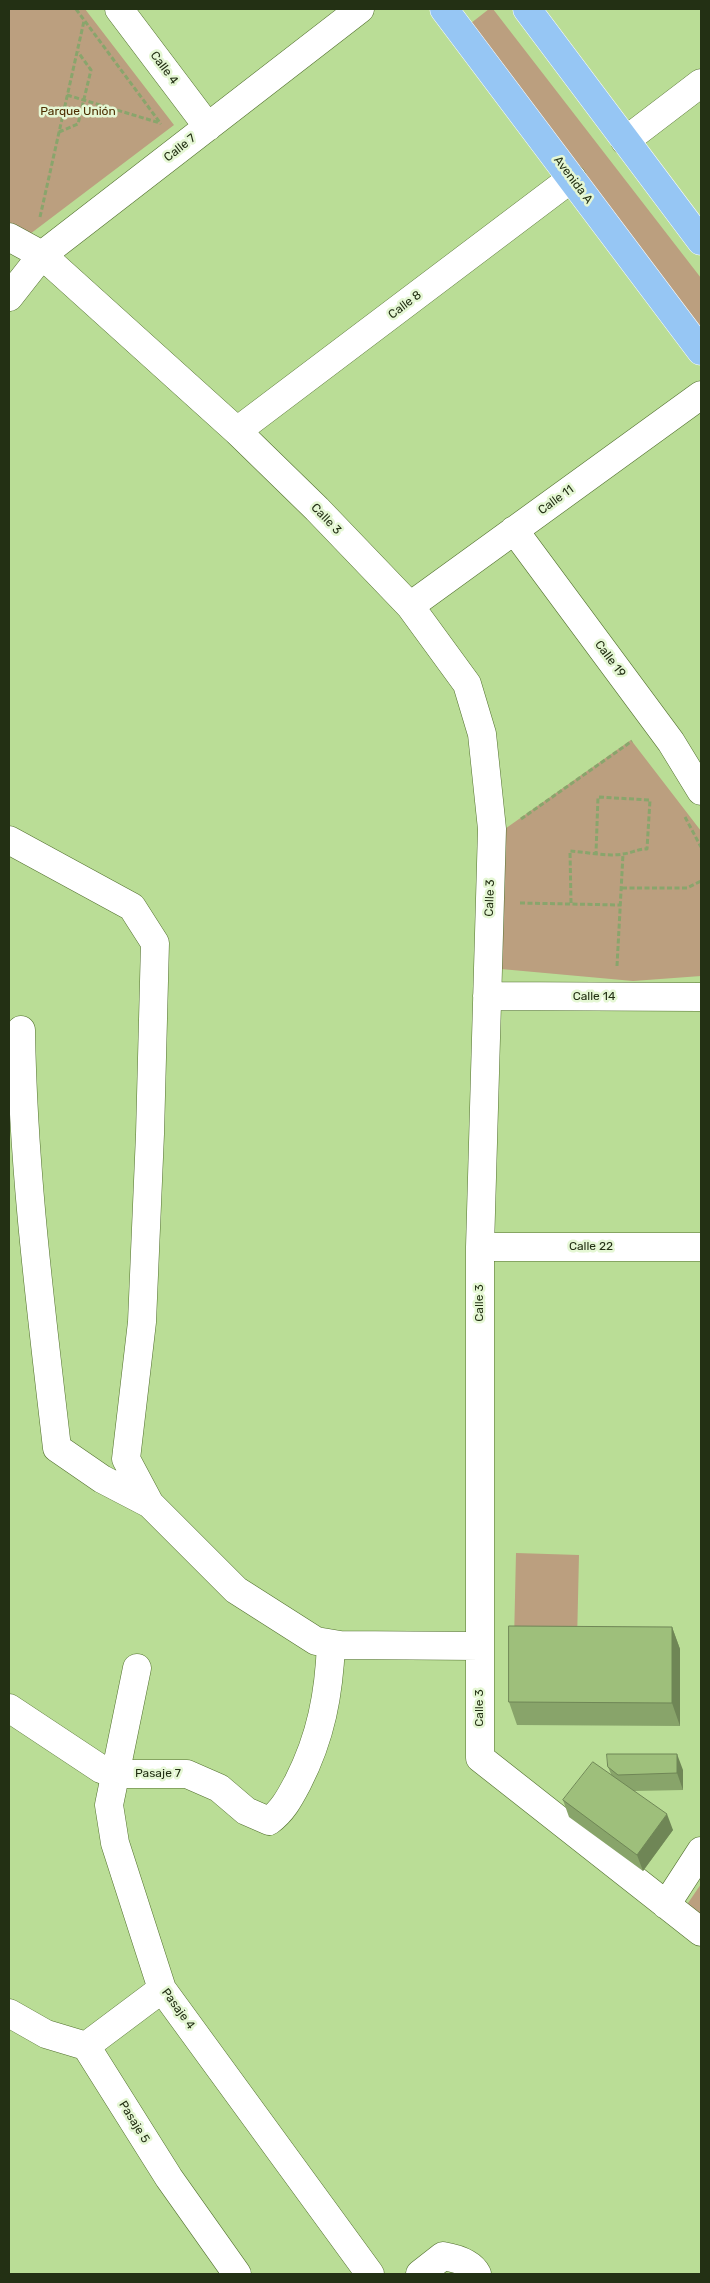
<!DOCTYPE html>
<meta charset="utf-8">
<style>
body{margin:0}
#map{position:relative;width:710px;height:2283px;overflow:hidden;background:#badd96;font-family:Rubik,sans-serif}
canvas{display:block}
.frame{position:absolute;inset:0;border:10px solid #233014;pointer-events:none}
</style>
<div id="map">
<canvas width="710" height="2283"></canvas>
<div class="frame"></div>
</div>
<script>
const g = document.querySelector('canvas').getContext('2d');
g.lineJoin = 'round';
function fill(path, color) { g.fillStyle = color; g.fill(path, 'evenodd'); }
function trace(path, color, width, dash) { g.strokeStyle = color; g.lineWidth = width; g.lineCap = dash ? 'butt' : 'round'; g.setLineDash(dash || []); g.stroke(path); }
function write(font, color, halo, rows, align = 'center') {
  g.font = font + ' Rubik,sans-serif'; g.lineWidth = 5; g.setLineDash([]); g.textBaseline = 'middle'; g.strokeStyle = halo; g.fillStyle = color; for (const [text, x, y, turn = 0] of rows) {
    g.save(); g.translate(x, y); g.rotate((+turn || 0) * Math.PI / 180); g.textAlign = isNaN(turn) ? turn : align; if (halo) g.strokeText(text, 0, 0); g.fillText(text, 0, 0); g.restore();
  }
}
fill(new Path2D(`
 M9 9H85L174 125 30 234 9 222Z
 M489 9H493L701 278V331L466 27Z
 M631 740 701 831V976L633 981 501 969 502 831Z
 M516 1553 579 1555 577 1642 514 1641Z
 M701 1884V1918L686 1906Z`), '#bb9f7f');
const minor = new Path2D(`
 M119 9 208 127
 M625 141 701 83
 M9 237 42 255 237 431 317 509 410 606 467 684 482 734 492 829 480 1247V1758L701 1932
 M9 297 42 255 360 9
 M237 431 572 178
 M514 530 671 742 701 791
 M410 606 701 395
 M9 840 132 907 155 943 150 1134 142 1322 126 1459 150 1504 236 1590 316 1641 340 1645 480 1646
 M487 996 701 997
 M21 1030C23 1170 41 1309 57 1448L102 1479 150 1504
 M480 1247H701
 M137 1668 109 1805 115 1843 162 1989 370 2274
 M9 1708 101 1769 114 1774H187L219 1788 246 1811 269 1821C283 1811 290 1797 298 1782 321 1737 329 1694 331 1644
 M666 1905 701 1851
 M162 1989 86 2046 169 2178 237 2274
 M9 2013 46 2034 86 2046
 M420 2274 443 2256C455 2258 471 2262 477 2274`);
const major = new Path2D(`
 M444 9 701 351
 M527 9 701 241`);
trace(minor, '#52702e', 29);
trace(major, '#fff', 29);
trace(new Path2D(`
 M76 9 161 124
 M67 95 160 123
 M59 132 78 124 91 70 78 52
 M40 217 84 21
 M685 817 701 847
 M521 819 632 741
 M622 888H687L701 881
 M520 903 621 905
 M571 903 570 851C587 852 607 857 623 854 632 853 637 849 647 849L650 800 598 797 596 853
 M617 966 623 854`), '#89a56c', 3, [5, 2.5]);
trace(minor, '#fff', 28);
trace(major, '#96c6f4', 28);
fill(new Path2D(`
 M672 1627 680 1649V1726L517 1725 509 1702Z
 M608 1767 683 1770V1790L634 1791 673 1830 643 1871 569 1817 563 1800 611 1774Z`), '#88a46a');
fill(new Path2D(`
 M672 1627 680 1649V1726L672 1703Z
 M677 1754 683 1770V1790L677 1773Z
 M667 1814 673 1830 643 1871 637 1855Z`), '#6f8656');
const building = new Path2D(`
 M509 1626 672 1627V1703L509 1702Z
 M607 1754H677V1773L618 1775 608 1767Z
 M593 1762 667 1814 637 1855 563 1800Z`);
fill(building, '#9ebf7b');
trace(building, '#6f8656', 1);
write('12px', '#233014', '#e5f7d4', [
 ["Calle 4",164,68,53],
 ["Calle 7",180,148,-38],
 ["Avenida A",573,180,53],
 ["Calle 8",405,305,-37],
 ["Calle 11",556,500,-36],
 ["Calle 3",326,519,46],
 ["Calle 19",610,659,53],
 ["Calle 3",490,898,-88],
 ["Calle 14",594,997],
 ["Calle 22",591,1247],
 ["Calle 3",480,1303,-90],
 ["Calle 3",480,1708,-90],
 ["Pasaje 7",158,1774],
 ["Pasaje 4",178,2009,54],
 ["Pasaje 5",134,2122,58]
]);
write('12px', '#4c2d00', '#e5f7d4', [
 ["Parque Unión",78,112]
]);
</script>
